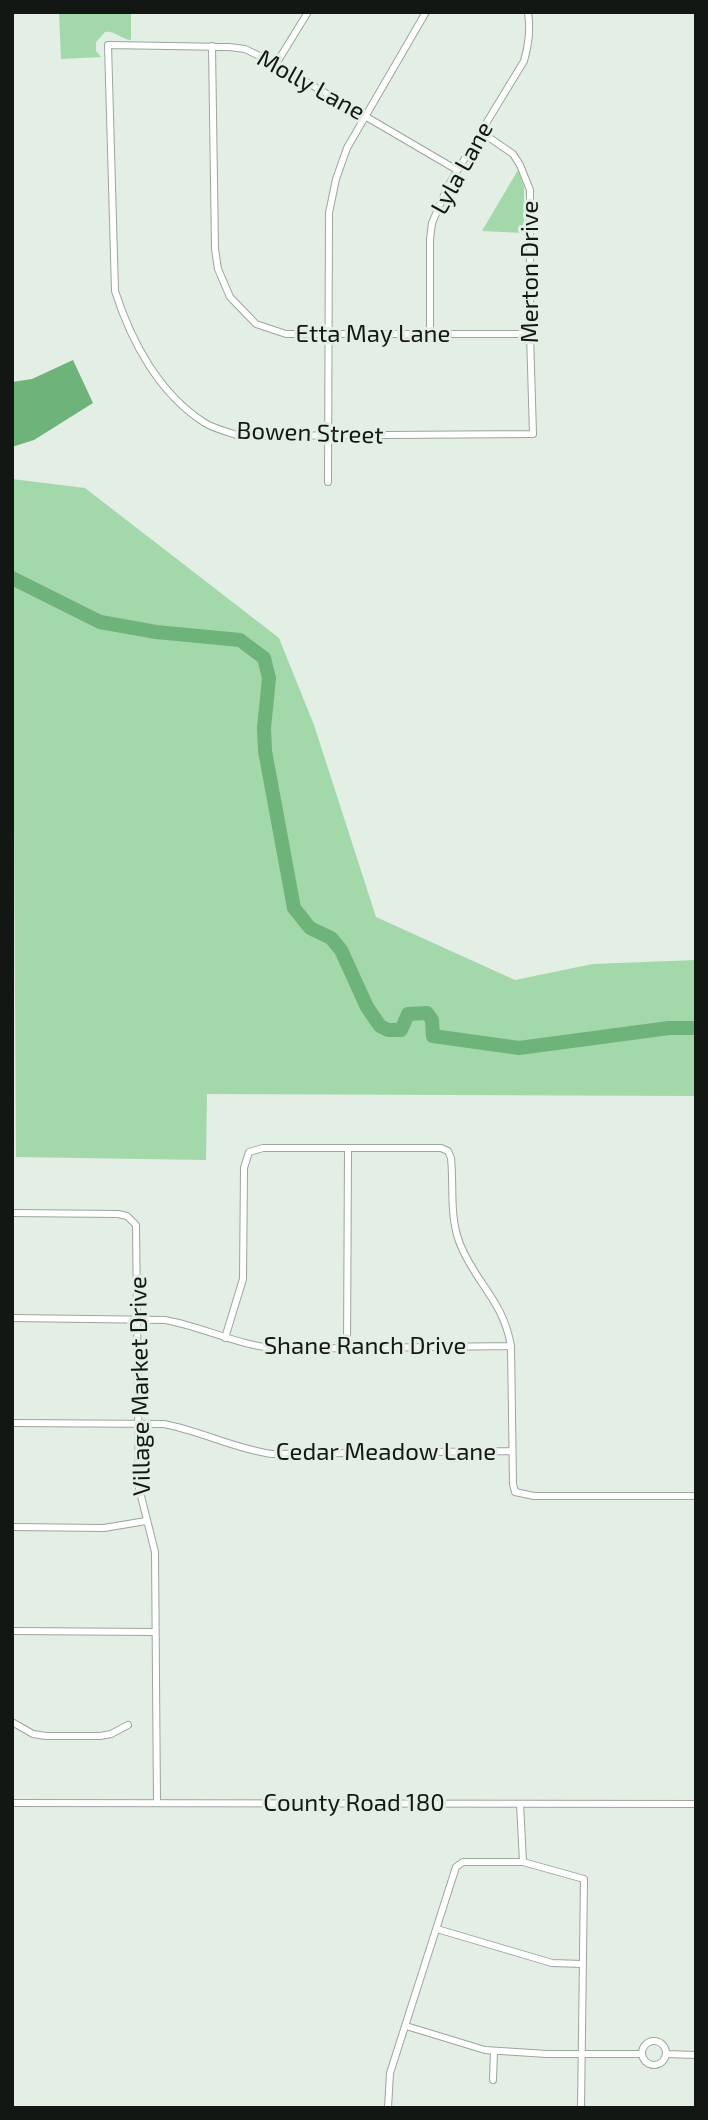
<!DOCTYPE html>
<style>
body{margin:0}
#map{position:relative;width:708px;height:2120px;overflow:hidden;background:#e3eee4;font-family:"Exo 2",sans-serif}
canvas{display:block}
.frame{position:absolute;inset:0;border:14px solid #131714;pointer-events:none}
</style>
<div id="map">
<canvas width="708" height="2120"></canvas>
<div class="frame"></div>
</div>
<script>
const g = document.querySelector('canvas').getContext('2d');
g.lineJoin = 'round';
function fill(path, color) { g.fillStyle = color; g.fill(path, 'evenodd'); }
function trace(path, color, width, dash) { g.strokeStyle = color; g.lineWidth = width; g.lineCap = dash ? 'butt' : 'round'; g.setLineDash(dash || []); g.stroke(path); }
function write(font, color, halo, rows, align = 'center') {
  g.font = font + ' "Exo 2",sans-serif'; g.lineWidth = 6; g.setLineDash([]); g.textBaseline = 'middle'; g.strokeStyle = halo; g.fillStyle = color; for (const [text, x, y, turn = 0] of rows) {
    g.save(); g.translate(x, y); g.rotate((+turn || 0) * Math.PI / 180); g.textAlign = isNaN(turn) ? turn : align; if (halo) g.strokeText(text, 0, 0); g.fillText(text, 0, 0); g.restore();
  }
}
fill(new Path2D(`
 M59 12H131V40C120 39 115 30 105 32L96 42V51L101 57 61 59Z
 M518 170 524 187V233L482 231Z
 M12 479 85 488 279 638 314 725 376 917 515 980 593 964 696 960V1096L207 1094 206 1160 16 1157Z`), '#a2d8aa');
fill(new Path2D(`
 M73 360 93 403 34 440 12 447V382L32 379Z`), '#6eb47a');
trace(new Path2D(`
 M12 578 100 622 156 632 240 640 264 658 269 678 264 728 265 751 294 908 310 928 331 938 341 950 367 1007 380 1026 388 1030H401L408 1014 427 1013 432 1020 433 1036 519 1048 669 1028H696`), '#6eb47a', 14);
const street = new Path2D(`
 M212 46 215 249 218 269 230 297 256 324 286 334H530
 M276 64 308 12
 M457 170 276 64 245 49 229 47 108 45 115 291C131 341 159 394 205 423 215 429 228 432 240 436L533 434 530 334V190L520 165 513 154 481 132
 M430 334V239L432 223 448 186 524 61C529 44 531 30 528 12
 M328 482 329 213 336 179 347 148 426 12
 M12 1213 118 1214 127 1216 136 1225 139 1488 155 1552 157 1803
 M12 1318 165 1320C204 1327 239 1346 279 1349L511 1346
 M225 1338 243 1279 244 1168 249 1152 263 1148H441L448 1151 451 1158C454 1187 449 1216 460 1244 476 1284 503 1300 511 1346L513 1484 515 1492 534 1496H696
 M347 1349 348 1149
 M12 1423 164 1424C201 1431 235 1449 272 1454L512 1451
 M12 1527 104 1528 146 1521
 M12 1631 155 1632
 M12 1722 33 1734 46 1736H100L111 1734 128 1725
 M12 1803 696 1804
 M520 1804 523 1862
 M437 1929 552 1963 582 1964
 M406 2026 485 2050 547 2054H642
 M642 2053a12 12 0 1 1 24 0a12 12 0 1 1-24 0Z
 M666 2054 696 2055
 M493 2080 494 2051
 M388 2108 390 2073 456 1867 463 1862H523L584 1879 581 2108`);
trace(street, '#9ba69c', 8);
trace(street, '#fff', 6);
write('24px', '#131714', '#e3eee4', [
 ["Molly Lane",311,85,29],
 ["Lyla Lane",462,168,-61],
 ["Merton Drive",530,272,-90],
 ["Etta May Lane",373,334],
 ["Bowen Street",310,433,2],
 ["Shane Ranch Drive",365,1346],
 ["Village Market Drive",140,1386,-91],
 ["Cedar Meadow Lane",386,1452],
 ["County Road 180",354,1803]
]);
</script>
